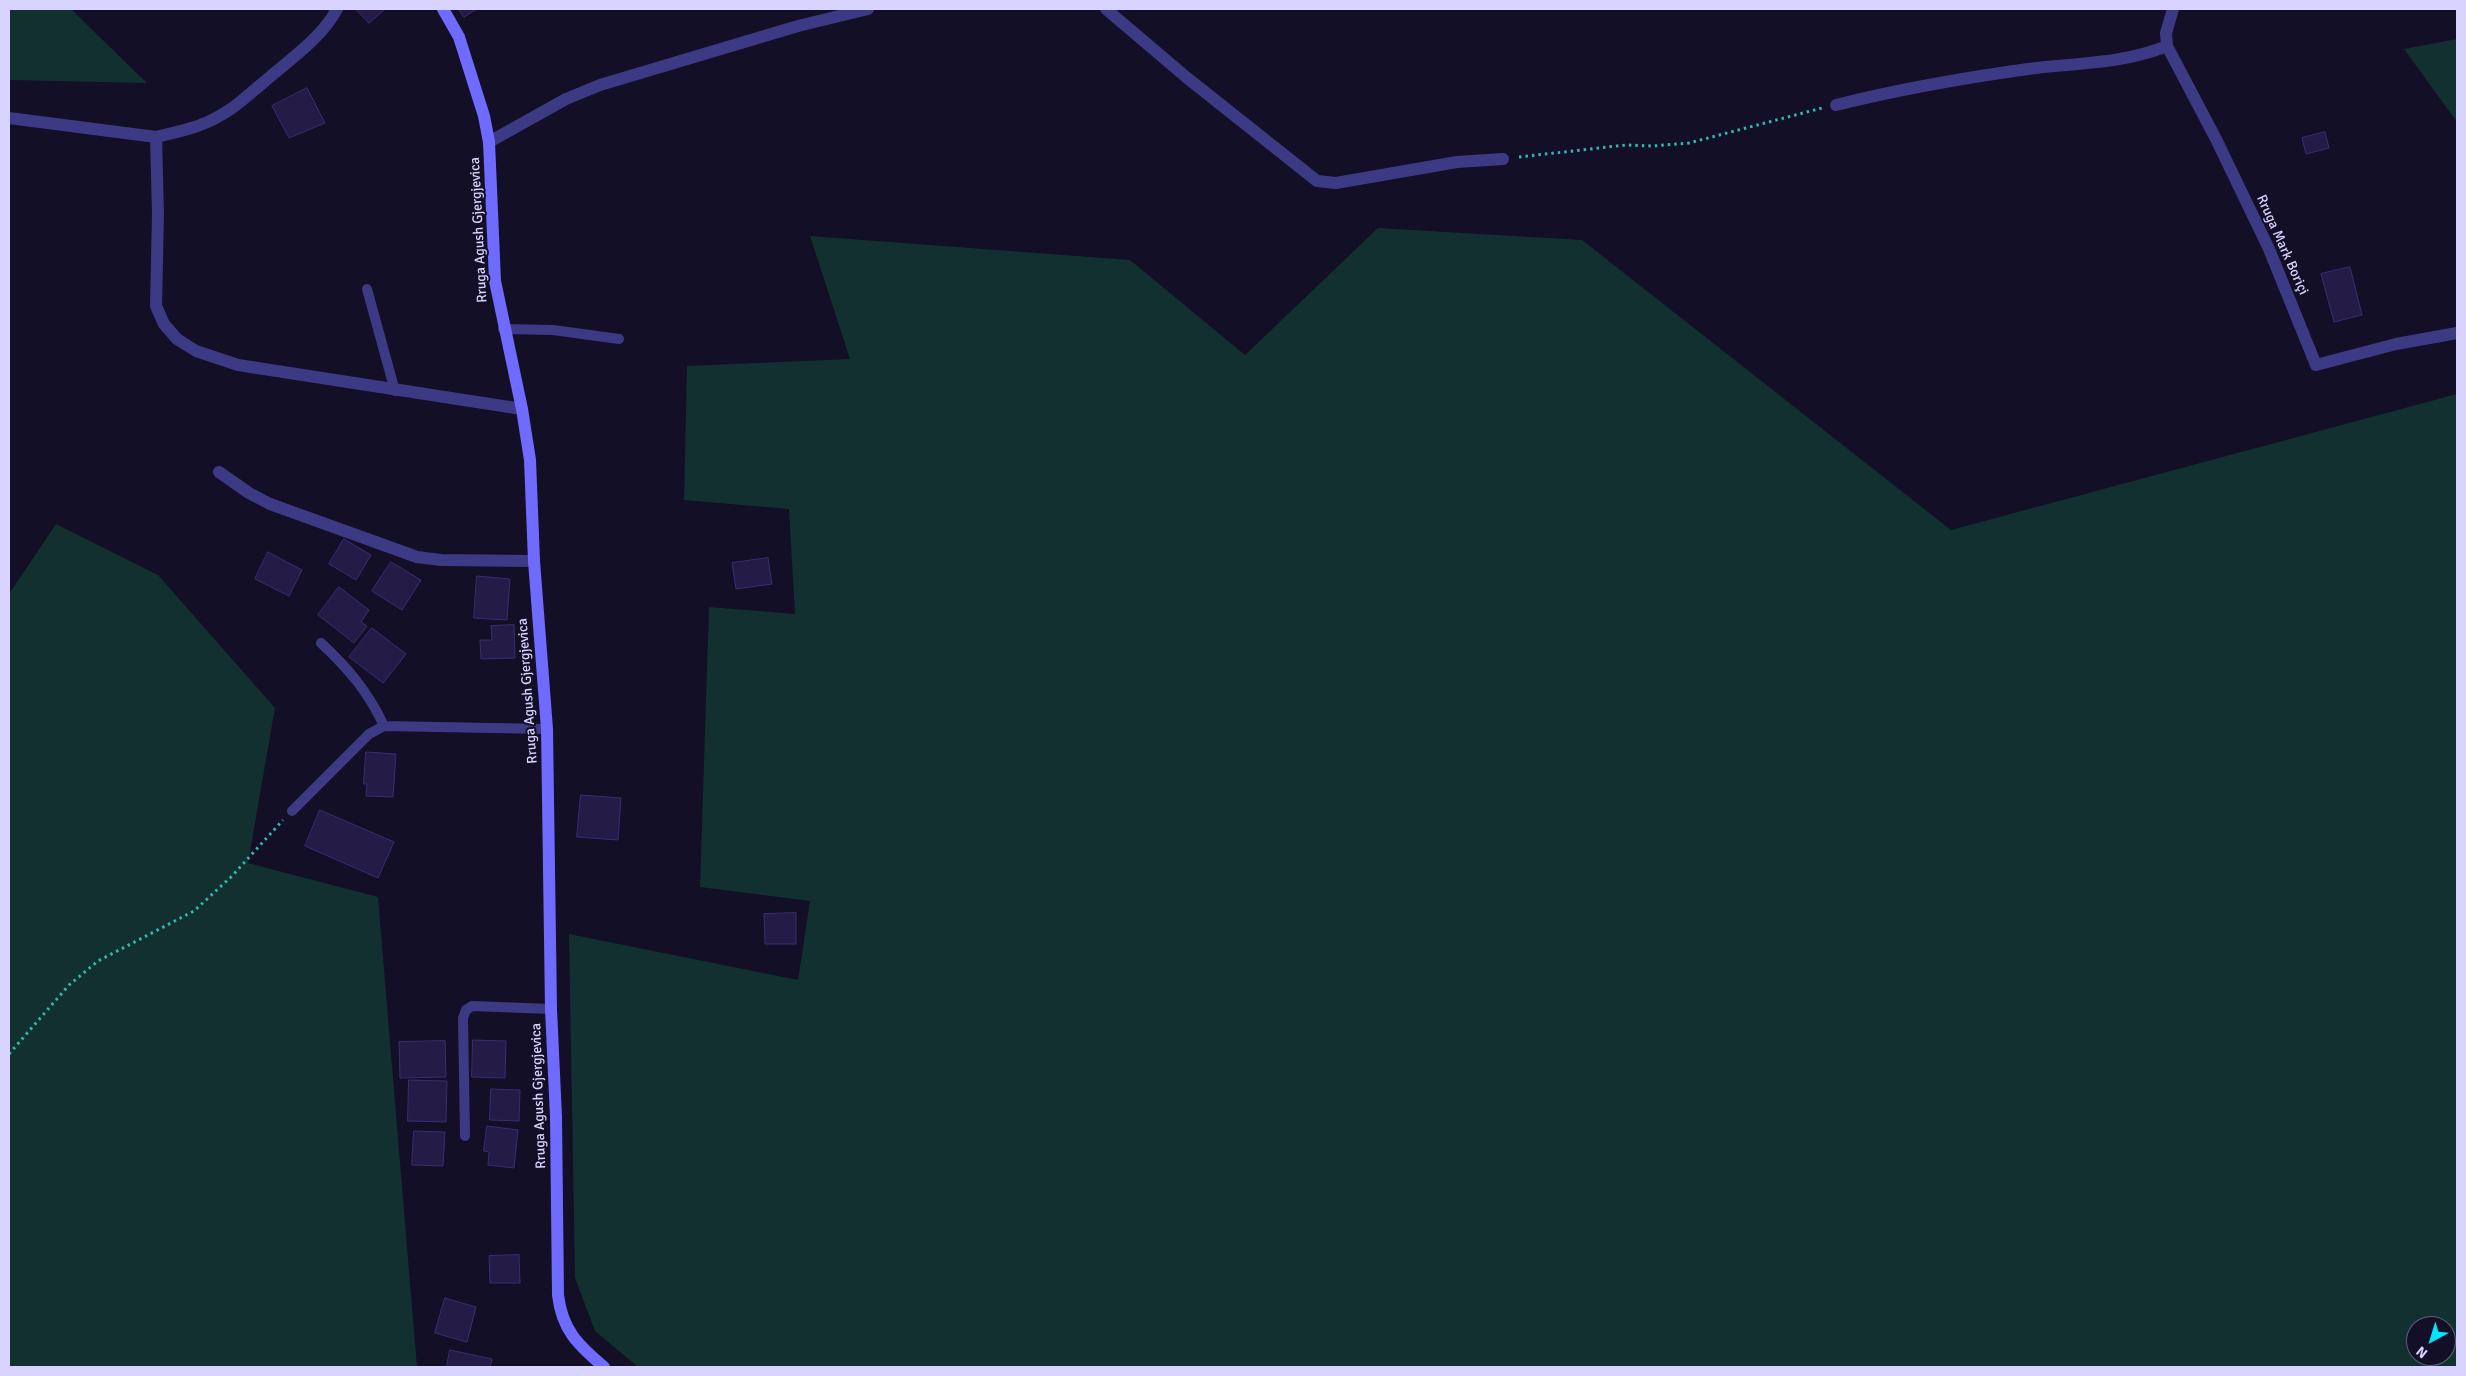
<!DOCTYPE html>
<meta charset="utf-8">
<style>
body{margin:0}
#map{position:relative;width:2466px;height:1376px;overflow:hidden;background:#130f26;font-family:Signika,sans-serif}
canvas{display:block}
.frame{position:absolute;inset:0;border:10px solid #d9d4ff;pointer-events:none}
.north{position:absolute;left:2406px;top:1316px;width:50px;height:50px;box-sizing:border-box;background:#130f26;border:1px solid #625e7d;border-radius:50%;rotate:219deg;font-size:14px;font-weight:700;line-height:20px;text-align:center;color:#d9d4ff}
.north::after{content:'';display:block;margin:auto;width:18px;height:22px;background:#00e5ff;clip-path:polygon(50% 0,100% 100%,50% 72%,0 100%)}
</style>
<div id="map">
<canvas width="2466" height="1376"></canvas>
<div class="frame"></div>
<div class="north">N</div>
</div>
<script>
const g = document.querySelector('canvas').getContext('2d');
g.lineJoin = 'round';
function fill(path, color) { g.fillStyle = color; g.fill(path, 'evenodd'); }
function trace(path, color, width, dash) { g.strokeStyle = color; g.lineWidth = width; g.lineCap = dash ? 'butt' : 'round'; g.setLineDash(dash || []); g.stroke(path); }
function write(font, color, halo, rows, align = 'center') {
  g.font = font + ' Signika,sans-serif'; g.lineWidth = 4; g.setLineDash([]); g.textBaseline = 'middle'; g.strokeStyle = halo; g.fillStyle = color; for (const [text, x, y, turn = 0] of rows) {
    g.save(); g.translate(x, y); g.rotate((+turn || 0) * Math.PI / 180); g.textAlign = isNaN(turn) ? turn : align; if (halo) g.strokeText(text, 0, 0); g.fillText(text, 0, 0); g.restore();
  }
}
fill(new Path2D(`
 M9 9H71L147 83 9 80Z
 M2457 39V122L2404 49Z
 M1378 228 1582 240 1951 530 2457 394V1367H638L595 1331 575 1278 569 934 798 980 810 901 700 887 709 607 795 614 789 509 684 500 687 366 850 359 810 236 1130 260 1245 355ZM2416 1326H2446V1356H2416Z
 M56 524 158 575 275 708 248 863 378 897 417 1367H9V594Z`), '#12302f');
const building = new Path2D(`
 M356 9H385L369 23Z
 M459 9H477L464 17Z
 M307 88 325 123 289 138 272 106Z
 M2325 132 2329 148 2306 154 2302 138Z
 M2350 267 2362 315 2334 322 2321 274Z
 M344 539 371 555 356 580 329 564Z
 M268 552 302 570 289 596 255 579Z
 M768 558 772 584 736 589 732 563Z
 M391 562 421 580 402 610 372 591Z
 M477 576 510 579 507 620 474 618Z
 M339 587 369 610 361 622 367 626 354 643 318 615Z
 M514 625 515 658 481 659 480 640H492L491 626Z
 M372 628 406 654 383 683 349 657Z
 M366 752 396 754 393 797 366 796 367 784H364Z
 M581 795 621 798 618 840 577 837Z
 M320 810 394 842 378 878 305 846Z
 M796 913V944H765L764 914Z
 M473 1040 506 1041 505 1078 472 1077Z
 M445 1041 446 1077 400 1078 399 1042Z
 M409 1080 447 1081 446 1122 408 1121Z
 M491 1089 520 1090 519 1121 490 1120Z
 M487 1126 518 1130 514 1168 488 1165 489 1152 484 1151Z
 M414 1131 445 1132 443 1166 412 1165Z
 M519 1255 520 1283H490L489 1256Z
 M445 1298 476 1307 467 1342 435 1333Z
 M450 1350 492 1359 490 1367H447Z`);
fill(building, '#241b47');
trace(building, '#3b2d73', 1);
trace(new Path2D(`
 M1519 157 1626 145 1653 146 1689 143 1822 108
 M9 1054 69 985 98 961 194 911 232 876 283 820`), '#2fb8b0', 3, [2.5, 4]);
trace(new Path2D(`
 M367 289 395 391
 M503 329 553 330 619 339
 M321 643C348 668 369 693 384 726
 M292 811 369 734 384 726 547 729
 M465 1136 463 1018 466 1010 472 1006 551 1009`), '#3d3a85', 10);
trace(new Path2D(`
 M1106 9 1186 77 1317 181 1336 183 1457 162 1503 159
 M2173 9 2166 33 2167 46 2216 139 2269 249 2316 365 2396 344 2457 333
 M1836 105C1900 89 1963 78 2028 69 2074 63 2123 64 2167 46
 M9 118 156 137C178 132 202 127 221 115 237 107 250 93 264 82 289 60 321 39 337 9
 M156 137 158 214 156 306 164 324 177 339 196 351 238 365 522 409
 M489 142 566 99 600 85 798 26 868 9
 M219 472 249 493 270 504 417 557 441 560 534 561`), '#3d3a85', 12);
trace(new Path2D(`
 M443 9 459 37 484 116 489 142 495 281 522 409 530 460 534 561 547 729 551 1009 556 1117 558 1295C562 1330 578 1345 604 1367`), '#6f6bff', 12);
write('14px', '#d9d4ff', '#130f26', [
 ["Rruga Agush Gjergjevica",479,230,-93],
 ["Rruga Mark Boriçi",2282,245,66],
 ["Rruga Agush Gjergjevica",528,691,-94],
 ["Rruga Agush Gjergjevica",539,1096,-92]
]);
</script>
